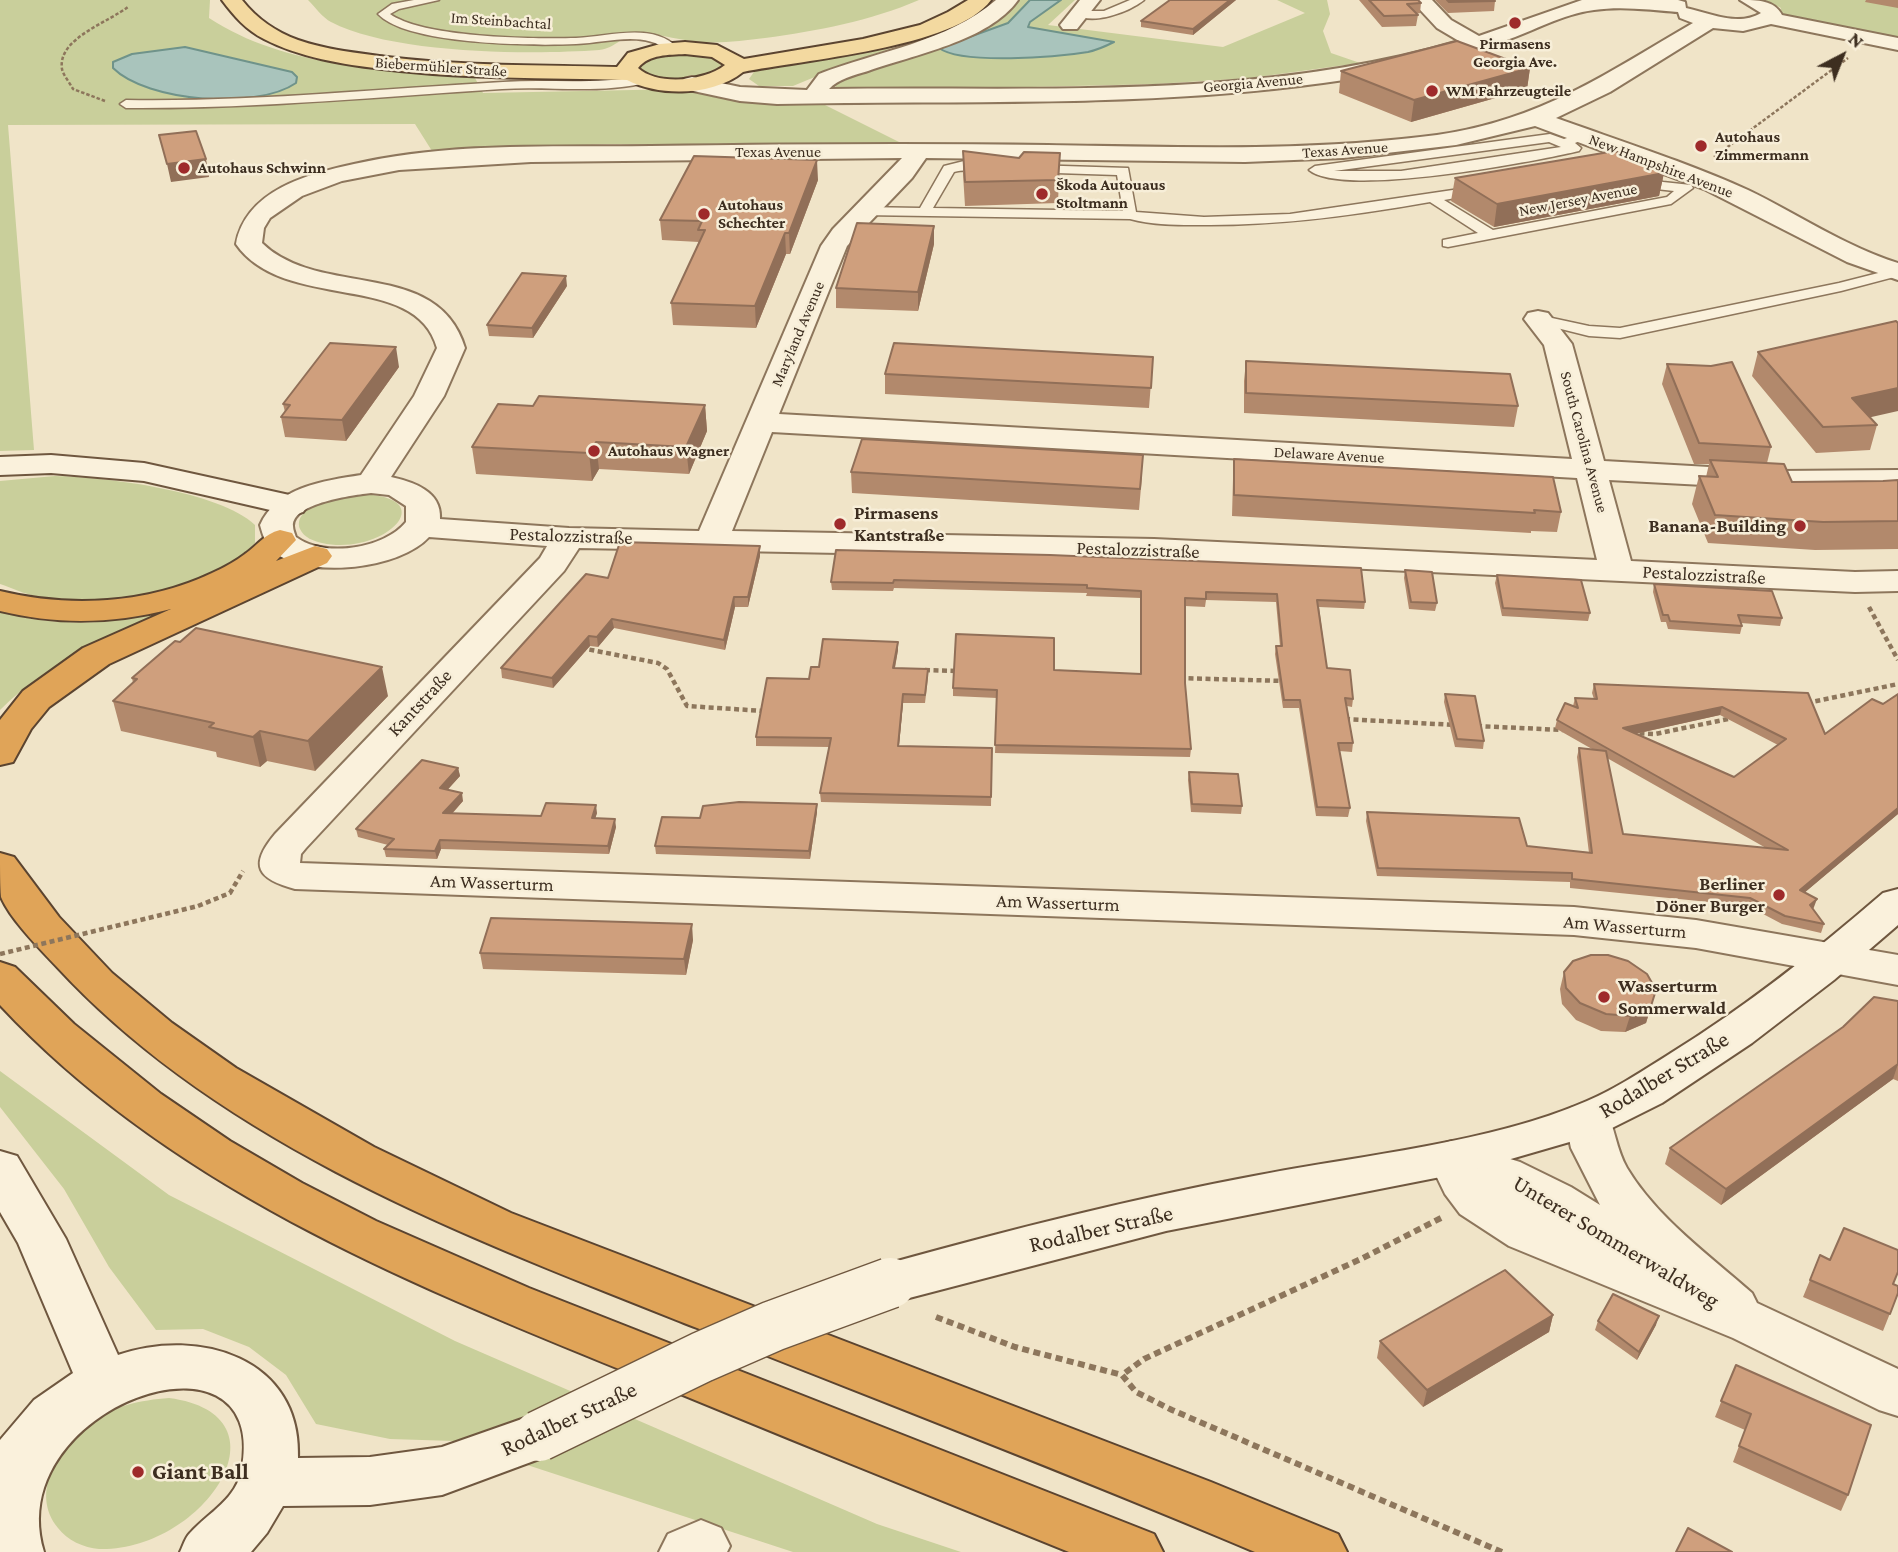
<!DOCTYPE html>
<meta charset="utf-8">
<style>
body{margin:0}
#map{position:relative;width:1898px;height:1552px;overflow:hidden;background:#f0e4c8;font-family:"Crimson Pro",serif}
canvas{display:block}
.north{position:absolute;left:1807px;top:21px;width:70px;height:70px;-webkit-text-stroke:5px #f7eed8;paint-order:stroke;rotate:42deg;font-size:19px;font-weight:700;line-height:28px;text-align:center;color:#3d2e20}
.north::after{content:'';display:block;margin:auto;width:24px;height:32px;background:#3d2e20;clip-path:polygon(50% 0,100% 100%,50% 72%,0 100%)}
</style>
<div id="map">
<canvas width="1898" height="1552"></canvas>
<div class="north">N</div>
</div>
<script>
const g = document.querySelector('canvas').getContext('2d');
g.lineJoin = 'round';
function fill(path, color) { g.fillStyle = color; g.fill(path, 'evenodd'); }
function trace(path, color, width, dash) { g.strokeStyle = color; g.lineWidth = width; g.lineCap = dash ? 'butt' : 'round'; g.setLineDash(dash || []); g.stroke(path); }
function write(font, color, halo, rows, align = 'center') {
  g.font = font + ' "Crimson Pro",serif'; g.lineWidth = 5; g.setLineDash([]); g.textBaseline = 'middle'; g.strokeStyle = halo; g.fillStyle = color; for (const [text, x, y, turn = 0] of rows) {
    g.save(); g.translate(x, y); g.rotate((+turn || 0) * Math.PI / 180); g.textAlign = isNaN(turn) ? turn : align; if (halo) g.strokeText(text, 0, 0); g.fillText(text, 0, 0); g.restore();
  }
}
fill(new Path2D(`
 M0 0H210L209 18C285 68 387 70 475 78L483 93 683 89 815 100 905 145 608 144 432 151 415 124 8 125 34 450 0 451Z
 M308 0H919C870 21 817 31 765 38 744 40 722 44 701 42 682 41 662 34 643 34 621 34 617 48 599 50 530 55 392 54 331 22 323 18 315 7 308 0Z
 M1016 0H1075L1048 25 1223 47 1305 13 1277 0H1327L1330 14 1323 31 1331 53 1360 63 1250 78 1156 84 865 91 836 88 834 82 989 22 1008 12Z
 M1765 0H1898V39L1779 15 1781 8Z
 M992 5 966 22 846 64 793 86H759L749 79 756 69 972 15Z
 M668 52 710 54 724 64C716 80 667 83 651 77 646 75 641 70 637 68L642 60Z
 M55 476C105 477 220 491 255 525V543C209 593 101 608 36 596 24 594 12 588 0 584V481Z
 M352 494C449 493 385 557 322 543 314 541 304 538 300 529 292 506 338 498 352 494Z
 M199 600C128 629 55 655 0 710V612C35 621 72 625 108 621 138 617 169 607 199 600Z
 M0 1071 169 1195 455 1341 877 1524 961 1552H793L454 1441 390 1439 316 1424 286 1375 249 1347 203 1329 156 1330 109 1267 64 1189 0 1107Z
 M169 1398C296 1415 203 1552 99 1549 84 1548 67 1540 58 1528 29 1492 59 1448 89 1424 112 1406 141 1400 169 1398Z`), '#c9cf9b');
const water = new Path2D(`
 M1030 0H1061L1030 22 1028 27 1114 42C1106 46 1097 50 1088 52 1058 57 962 65 939 48L1008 23Z
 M185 47 292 72 297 77 296 83C257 110 147 102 113 68V62L132 54Z`);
fill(water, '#a9c4bc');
trace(water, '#6f938a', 2);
const lane = new Path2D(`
 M414 0H439L399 9 390 14C424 38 533 39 576 38 609 37 653 21 679 49L669 51C642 30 608 43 576 44 533 46 407 45 378 14L392 4Z
 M1130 0H1144C1129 12 1092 26 1075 14L1080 11H1104Z
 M641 76 647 80 645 83C599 94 550 86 502 89 377 97 252 109 126 108L120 104 126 100C252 102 377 89 503 82 549 79 596 85 641 76Z
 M1585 132 1591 136 1575 143 1581 148 1579 151C1533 162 1342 198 1309 170L1315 166 1550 134 1564 139ZM1549 142 1561 147 1401 171H1334Z
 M964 161 989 163 995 167C985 174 967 168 954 172L933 208 1123 211 1117 175 1026 172 1025 169 1031 165 1128 168 1136 212 1204 217 1290 214 1480 186 1485 187V193L1444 200 1493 230 1667 197 1674 191 1656 189 1629 180 1627 177 1634 173 1663 182 1691 185 1693 188 1671 204 1448 247 1443 246V240L1478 233 1430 202C1357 215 1284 225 1210 225 1184 225 1156 226 1130 219L862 215 855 211 862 207 920 208 944 166Z
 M1898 268V276L1841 291 1620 338 1589 336 1533 322 1531 319 1538 315 1589 326 1620 328 1839 283Z`);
const street = new Path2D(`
 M996 0H1018C989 41 913 55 868 71 855 75 838 79 829 89 1039 86 1256 101 1459 41L1437 28 1411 0H1432L1451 20 1479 36 1582 0H1678L1685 2 1686 8C1710 13 1738 27 1761 13L1740 0C1758 0 1774 0 1782 15L1898 38V50L1771 24 1743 31 1713 28 1610 92 1556 118C1620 141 1686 162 1748 190 1798 214 1844 246 1898 263V280L1847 262 1706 190 1535 126 1456 145 1343 158 1245 162 926 158 912 178 847 246 779 414 1572 459 1544 345 1524 319 1528 313 1538 311 1548 313 1572 344 1604 461 1779 471 1898 470V488L1779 489 1609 480 1631 561 1855 572 1898 571V591L1855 592 1154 559 579 548 564 571 306 848 301 854 300 863 1574 907 1696 920 1898 955V985L1696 948 1574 935 295 889C258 879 248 866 275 834L540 558 547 546 429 537C400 569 310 579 275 553 266 546 263 536 260 525 277 487 323 481 361 475L414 396 437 348C416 270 284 313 236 244 246 190 308 174 354 164 450 142 553 147 651 146 783 144 916 143 1048 145 1178 147 1307 152 1437 135 1541 120 1605 74 1693 23L1680 18 1678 12C1650 10 1622 6 1594 10 1562 14 1534 31 1504 41 1445 60 1384 75 1323 83 1142 108 959 100 777 104L740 101 684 89 681 84 684 79 692 77 740 87 807 90 819 74C878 51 947 42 996 0ZM902 158 833 229 821 246 699 531 569 528 440 519C442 491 413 482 391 477L444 396 465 348C438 257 319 299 262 243L264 228 270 218 302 196 342 181 399 170 531 162ZM772 432 1577 478 1597 560 1154 539 732 531ZM371 493 389 495 406 506V522C384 549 324 558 296 537 295 534 293 530 293 526 292 503 354 495 371 493Z
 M1080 0H1100L1077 29H1063L1060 25Z
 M1588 1103 1605 1108C1615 1127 1616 1149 1627 1168 1657 1218 1709 1255 1752 1293L1757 1303 1898 1369V1416L1879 1410 1733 1338 1509 1246 1460 1214 1445 1194 1428 1159 1435 1146 1452 1141 1520 1162 1571 1187 1600 1205 1571 1148 1565 1120 1571 1108Z
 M701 1520 721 1528 730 1546 727 1552H659L668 1534Z`);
const secondary = new Path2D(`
 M51 455 144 463 303 498 308 505 303 512 292 515 144 481 51 473 0 475V457Z
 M1898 889V925L1834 980 1752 1043 1662 1103 1604 1132 1466 1172 1166 1231 890 1303 872 1297 865 1283 872 1269 890 1263C1012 1229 1135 1198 1259 1175 1362 1155 1491 1143 1587 1101 1617 1088 1644 1070 1671 1053 1747 1006 1816 951 1883 893Z
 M0 1151 17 1156 66 1239 118 1355C199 1327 302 1358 298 1458L370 1457 442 1447 539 1413 558 1420 566 1436 558 1452 442 1495 370 1505 283 1506 267 1533 251 1552H180C183 1546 185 1538 190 1533 209 1512 237 1499 242 1468 269 1314 0 1407 44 1552H0V1440L34 1400 73 1373 18 1243 0 1212Z`);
const primary = new Path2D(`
 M222 0H242C256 18 276 32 298 40 327 50 357 53 387 57 463 66 541 65 617 67L628 53 660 44 685 42 717 45 744 59 863 39 920 25 948 12 968 0H991C956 48 801 60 743 72 713 96 660 97 627 80 545 78 463 79 382 69 342 64 301 58 264 39 246 30 234 16 222 0ZM685 54 712 57 725 65C705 81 658 86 638 68 649 54 669 55 685 54Z`);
const highway = new Path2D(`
 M280 530 292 533 296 540 276 561 315 546 327 549 332 556 327 563 109 664 49 707 31 729 13 762 0 765V720L23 691 83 648 171 609C113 624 57 625 0 611V591C70 608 146 604 212 573 223 568 236 561 245 554 258 545 264 534 280 530Z
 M0 853 14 857 59 917 112 973 172 1023 236 1068 374 1147 511 1213 1211 1482 1338 1534 1347 1552H1255C1071 1474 883 1402 697 1328 473 1239 224 1148 57 967 40 949 10 919 1 897 0 886 0 866 0 853Z
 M0 962 15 967 74 1024 161 1094 230 1141 302 1183 376 1221 529 1288 1154 1534 1163 1552H1069C921 1492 772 1432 624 1371 400 1280 168 1185 0 1005Z`);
trace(lane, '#8d765c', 3);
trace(street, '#8d765c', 4);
trace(secondary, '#6f573f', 4);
trace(primary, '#5b4430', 4);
trace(highway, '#5b4430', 4);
trace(new Path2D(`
 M105 101 73 89C70 83 63 75 62 69 57 38 110 22 129 6
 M1714 157 1848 58`), '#8d765c', 2.5, [3.5, 2]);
trace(new Path2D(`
 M1869 607 1898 660
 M581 648 658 663 667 669 687 706 764 711
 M925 670 958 671
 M1180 678 1283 681
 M1807 703 1898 684
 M1345 719 1455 725
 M1477 726 1563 730
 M1631 733 1655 734 1733 718
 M198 906 230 893 243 871`), '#8d765c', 4.5, [5, 3.5]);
trace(new Path2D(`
 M1441 1218 1363 1258 1144 1359 1122 1375 1136 1392 1172 1410 1502 1552
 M936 1317 1015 1347 1122 1375`), '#8d765c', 6, [7, 4.5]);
fill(lane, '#faf1dc');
fill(street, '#faf1dc');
fill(secondary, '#faf1dc');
fill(primary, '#f3d9a0');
fill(highway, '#e0a458');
const secondaryBridge = new Path2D(`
 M539 1436 702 1357 773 1326 890 1283`);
trace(secondaryBridge, '#6f573f', 53, []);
trace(new Path2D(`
 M0 954 198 906`), '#8d765c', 4.5, [5, 3.5]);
trace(secondaryBridge, '#faf1dc', 50);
fill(new Path2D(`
 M1170 0H1236L1193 35 1141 27V21Z
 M1359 0H1418L1421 3 1420 13 1416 14 1418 15 1416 26 1382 27Z
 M1435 0H1494L1495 1 1494 11 1448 13Z
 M1866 0H1898V8L1865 2Z
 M1530 68 1527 89 1411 122 1339 93 1341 71Z
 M963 151 1019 158 1060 153 1058 203 965 206 963 174Z
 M1664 173 1659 196 1494 227 1451 201 1455 178Z
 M818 180 790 254H786L756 328 673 325 671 303 699 242 662 240 660 220Z
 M934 226V244L918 311 836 308V288Z
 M567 286 533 338 489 336 487 325Z
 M1758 352 1870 417 1877 425 1870 450 1816 453 1752 376Z
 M1153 357 1149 408 885 394V374Z
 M1246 361 1518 406 1514 427 1244 413V381Z
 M1667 364 1771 447 1767 463 1792 482 1883 481 1898 480V549L1815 550 1708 543 1692 504 1699 476 1706 477 1709 464H1694L1662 384Z
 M399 367 346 441 285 437 281 417 285 412 283 404Z
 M705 405 707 431 689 474 599 469 592 481 476 474 472 447 533 406Z
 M1234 459 1561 512 1557 532 1531 531V533L1232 516 1233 479Z
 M851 472 1142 476 1139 510 852 493Z
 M836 550 1365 602 1364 609 1319 607 1327 668 1353 699 1352 707 1347 706 1353 743 1352 752 1339 751 1350 808 1348 817 1316 816 1299 708H1283L1275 654 1276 646H1280L1276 602 1206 600 1205 607 1185 606V683L1191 749 1190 757 995 753 997 698 953 696V688L1054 670 1141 674V598L1086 596 1087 593 894 588 893 591 832 590 831 582Z
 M760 556 748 607H735L725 650 614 628 598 647 590 646 553 688 502 678 501 668 608 578Z
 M1405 570 1437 603 1435 611 1409 609 1404 578Z
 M1497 575 1590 613 1588 621 1502 616 1495 583Z
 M1654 584 1782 618 1780 626 1741 623 1742 626 1740 634 1668 629 1666 622H1661L1653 592Z
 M898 642V650L895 668 928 678 925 703H903L899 746 992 748 991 806 821 802 820 793 829 747 756 746V737L819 667Z
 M132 678 388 696 315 771 267 761 260 767 217 757 216 752 121 731 113 701 133 683Z
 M1594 684 1808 693 1825 734 1898 814 1805 892 1814 907 1813 909 1824 924 1821 933 1782 924 1748 906 1570 888V882L1377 876 1366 821 1367 812 1527 846 1589 853 1577 757 1579 748 1592 749 1555 728 1557 720 1573 706 1575 698 1594 699 1592 693ZM1720 715 1778 745 1734 777 1635 734ZM1607 758 1766 848 1623 834Z
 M1445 694 1484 741 1483 749 1455 747 1444 702Z
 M458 768 460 776 448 789 463 801 452 814 541 816 597 813 595 818 616 827 609 854 441 849 437 859 386 857 384 849 388 845 358 837 356 829Z
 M1189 772 1242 806 1241 814 1191 812 1188 780Z
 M817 804V812L810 859 656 854 655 846 700 818Z
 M693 940 686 975 483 969 480 953Z
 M1564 972 1656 990 1646 1023 1625 1032 1601 1031 1576 1020 1562 1004 1560 989Z
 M1898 1001V1081L1893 1079 1721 1205 1665 1164 1670 1148Z
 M1810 1280 1893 1284 1898 1293 1883 1331 1803 1297Z
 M1553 1315 1549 1332 1423 1407 1377 1358 1380 1341Z
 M1598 1321 1656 1325 1637 1360 1595 1330Z
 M1736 1365 1848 1495 1841 1511 1733 1462 1745 1430 1715 1417Z`), '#b2896c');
fill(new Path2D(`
 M1230 0H1236L1193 35V29Z
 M1530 68 1527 89 1411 122 1414 100Z
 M206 159 209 177 171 182 167 164Z
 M817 160 818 180 790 254 789 233Z
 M1664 173 1659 196 1494 227 1497 204Z
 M934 226V244L918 311V292Z
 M785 233 786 254 756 328 755 306Z
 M566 276 567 286 533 338 532 328Z
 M396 347 399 367 346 441 342 420Z
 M1898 388V411L1845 423 1852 398Z
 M705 405 707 431 689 474 686 447Z
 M596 442 599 469 592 481 589 453Z
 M760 546V556L748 607V597Z
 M734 597 735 607 725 650 724 640Z
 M612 619 614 628 598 647 597 637Z
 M589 636 590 646 553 688 552 678Z
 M898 642V650L893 677V668Z
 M382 667 388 696 315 771 308 741Z
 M903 694V703L898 755V746Z
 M1722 707 1720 715 1621 737 1623 728Z
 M260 731 267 761 260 767 253 737Z
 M458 768 460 776 442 796 440 788Z
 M462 793 463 801 445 821 443 813Z
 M817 804V812L810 859 809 851Z
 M596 805 597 813 593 826 592 818Z
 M1898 808V814L1797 899 1800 890Z
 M615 819 616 827 609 854 608 846Z
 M440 840 441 849 437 859 435 851Z
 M1817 899 1814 907 1808 914 1810 905Z
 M692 924 693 940 686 975 684 959Z
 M1656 990 1646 1023 1625 1032 1630 1016Z
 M1898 1064 1893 1079 1721 1205 1726 1189Z
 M1553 1315 1549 1332 1423 1407 1427 1390Z
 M1659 1316 1656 1325 1637 1360 1639 1352Z`), '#916f58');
const building = new Path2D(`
 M1170 0H1230L1193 29 1141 21Z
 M1369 0H1418L1421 3 1407 4 1418 15 1384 16Z
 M1447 0H1494L1495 1 1449 2Z
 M1457 41 1530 68 1414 100 1341 71Z
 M196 131 206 159 167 164 159 135Z
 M963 151 1019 158 1024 152 1060 153 1058 180 965 182Z
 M1615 151 1664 173 1497 204 1455 178Z
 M694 156 817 160 789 233H785L755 306 671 303 705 230H698L702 221 660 220Z
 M857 223 934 226 918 292 836 288Z
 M522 273 566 276 532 328 487 325Z
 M1896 321 1898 323V388L1852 398 1877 425 1823 427 1758 352Z
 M330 343 396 347 342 420 281 417 290 405 283 404Z
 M894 343 1153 357 1151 388 885 374Z
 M1246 361 1510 374 1518 406 1246 393Z
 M1732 362 1771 447 1699 443 1667 364 1711 366Z
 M539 396 705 405 686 447 596 442 589 453 472 447 498 404 533 406Z
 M862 439 1143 455 1140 489 851 472Z
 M1234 459 1553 477 1561 512 1534 510 1535 513 1234 495Z
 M1710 460 1784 464 1792 482 1883 481 1898 480V521L1823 522 1715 515 1699 476 1718 477Z
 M620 542 760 546 748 597H734L724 640 612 619 597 637 589 636 552 678 501 668 586 574 608 578Z
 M836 550 1050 555 1361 568 1365 602 1317 600 1327 668 1350 670 1353 699 1345 698 1353 743H1338L1350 808 1317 807 1300 700H1284L1276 646H1282L1277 594 1206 592V599L1185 598V683L1191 749 995 745 997 690 953 688 956 634 1054 638V670L1141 674V591L1087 588V585L894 580 893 583 831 582Z
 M1405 570 1432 572 1437 603 1411 602Z
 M1497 575 1581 580 1590 613 1503 608Z
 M1654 584 1772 591 1782 618 1738 615 1742 626 1670 621 1668 615H1663Z
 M196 628 382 667 308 741 260 731 253 737 209 727 214 723 113 701 137 679 132 678 175 641 180 642Z
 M823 639 898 642 893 668 928 669 925 695 903 694 898 746 992 748 991 797 820 793 831 738 756 737 767 678 809 679 811 667H819Z
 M1594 684 1808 693 1825 734 1872 699 1883 704 1898 694V808L1800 890 1817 899 1810 905 1824 924 1785 916 1750 898 1572 879V873L1378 868 1367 812 1519 818 1527 846 1592 853 1579 748 1606 751 1623 834 1788 850 1557 720 1565 703 1578 708 1575 698 1597 699ZM1722 707 1786 739 1734 777 1623 728Z
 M1445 694 1475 696 1484 741 1457 739Z
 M422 760 458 768 440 788 462 793 443 813 541 816 546 803 596 805 592 818 615 819 608 846 440 840 435 851 384 849 394 839 356 829Z
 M1189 772 1238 774 1242 806 1192 804Z
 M739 802 817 804 809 851 655 846 662 817 700 818 703 806Z
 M491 918 692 924 684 959 480 953Z
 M1591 955H1608L1628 961 1647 974 1656 990 1651 1006 1630 1016 1606 1014 1580 1003 1566 988 1564 972 1573 961Z
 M1874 997 1898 1001V1064L1726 1189 1670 1148 1843 1027Z
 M1844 1228 1898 1250V1272L1893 1284 1898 1286V1293L1890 1314 1810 1280 1820 1255 1830 1260Z
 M1505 1270 1553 1315 1427 1390 1380 1341Z
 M1613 1294 1659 1316 1639 1352 1598 1321Z
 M1736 1365 1871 1425 1848 1495 1739 1446 1751 1414 1721 1401Z
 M1688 1528 1732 1552H1676Z`);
fill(building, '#cf9f7d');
trace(building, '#916f58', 2);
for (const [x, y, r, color] of [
 [1515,23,7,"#9e2a2b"],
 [1432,91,7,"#9e2a2b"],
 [1701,146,7,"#9e2a2b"],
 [184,168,7,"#9e2a2b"],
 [1042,194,7,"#9e2a2b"],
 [704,214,7,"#9e2a2b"],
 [594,451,7,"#9e2a2b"],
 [840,524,7,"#9e2a2b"],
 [1800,526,7,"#9e2a2b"],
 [1779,895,7,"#9e2a2b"],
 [1604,997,7,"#9e2a2b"],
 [138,1472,7,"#9e2a2b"]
]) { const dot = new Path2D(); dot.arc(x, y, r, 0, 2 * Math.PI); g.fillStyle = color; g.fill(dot); trace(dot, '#f7eed8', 2.5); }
write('16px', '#3d2e20', '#f7eed8', [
 ["Im Steinbachtal",501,21,4],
 ["Biebermühler Straße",441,67,4],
 ["Georgia Avenue",1253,83,-5],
 ["Texas Avenue",1345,150,-4],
 ["Texas Avenue",778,152],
 ["New Hampshire Avenue",1661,166,21],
 ["New Jersey Avenue",1578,200,-11],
 ["Maryland Avenue",798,334,-67],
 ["South Carolina Avenue",1584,442,75],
 ["Delaware Avenue",1329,455,3]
]);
write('bold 16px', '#3d2e20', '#f7eed8', [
 ["Pirmasens",1515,44,"center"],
 ["Georgia Ave.",1515,62,"center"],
 ["WM Fahrzeugteile",1446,91],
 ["Autohaus",1715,137],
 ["Zimmermann",1715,155],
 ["Autohaus Schwinn",198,168],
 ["Škoda Autouaus",1056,185],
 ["Stoltmann",1056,203],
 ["Autohaus",718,205],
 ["Schechter",718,223],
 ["Autohaus Wagner",608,451]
], 'left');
write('bold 19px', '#3d2e20', '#f7eed8', [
 ["Pirmasens",854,513],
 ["Kantstraße",854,535],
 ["Banana-Building",1786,526,"right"],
 ["Berliner",1765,884,"right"],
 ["Döner Burger",1765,906,"right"],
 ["Wasserturm",1618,986],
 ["Sommerwald",1618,1008]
], 'left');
write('19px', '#3d2e20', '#f7eed8', [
 ["Pestalozzistraße",571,536,2],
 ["Pestalozzistraße",1138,550,2],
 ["Pestalozzistraße",1704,575,3],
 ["Kantstraße",420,703,-47],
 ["Am Wasserturm",492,883,2],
 ["Am Wasserturm",1058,903,2],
 ["Am Wasserturm",1625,927,5]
]);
write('23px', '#3d2e20', '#f7eed8', [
 ["Rodalber Straße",1664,1075,-31],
 ["Rodalber Straße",1101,1229,-13],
 ["Unterer Sommerwaldweg",1616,1242,31],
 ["Rodalber Straße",569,1419,-25]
]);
write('bold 23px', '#3d2e20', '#f7eed8', [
 ["Giant Ball",152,1472]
], 'left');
</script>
